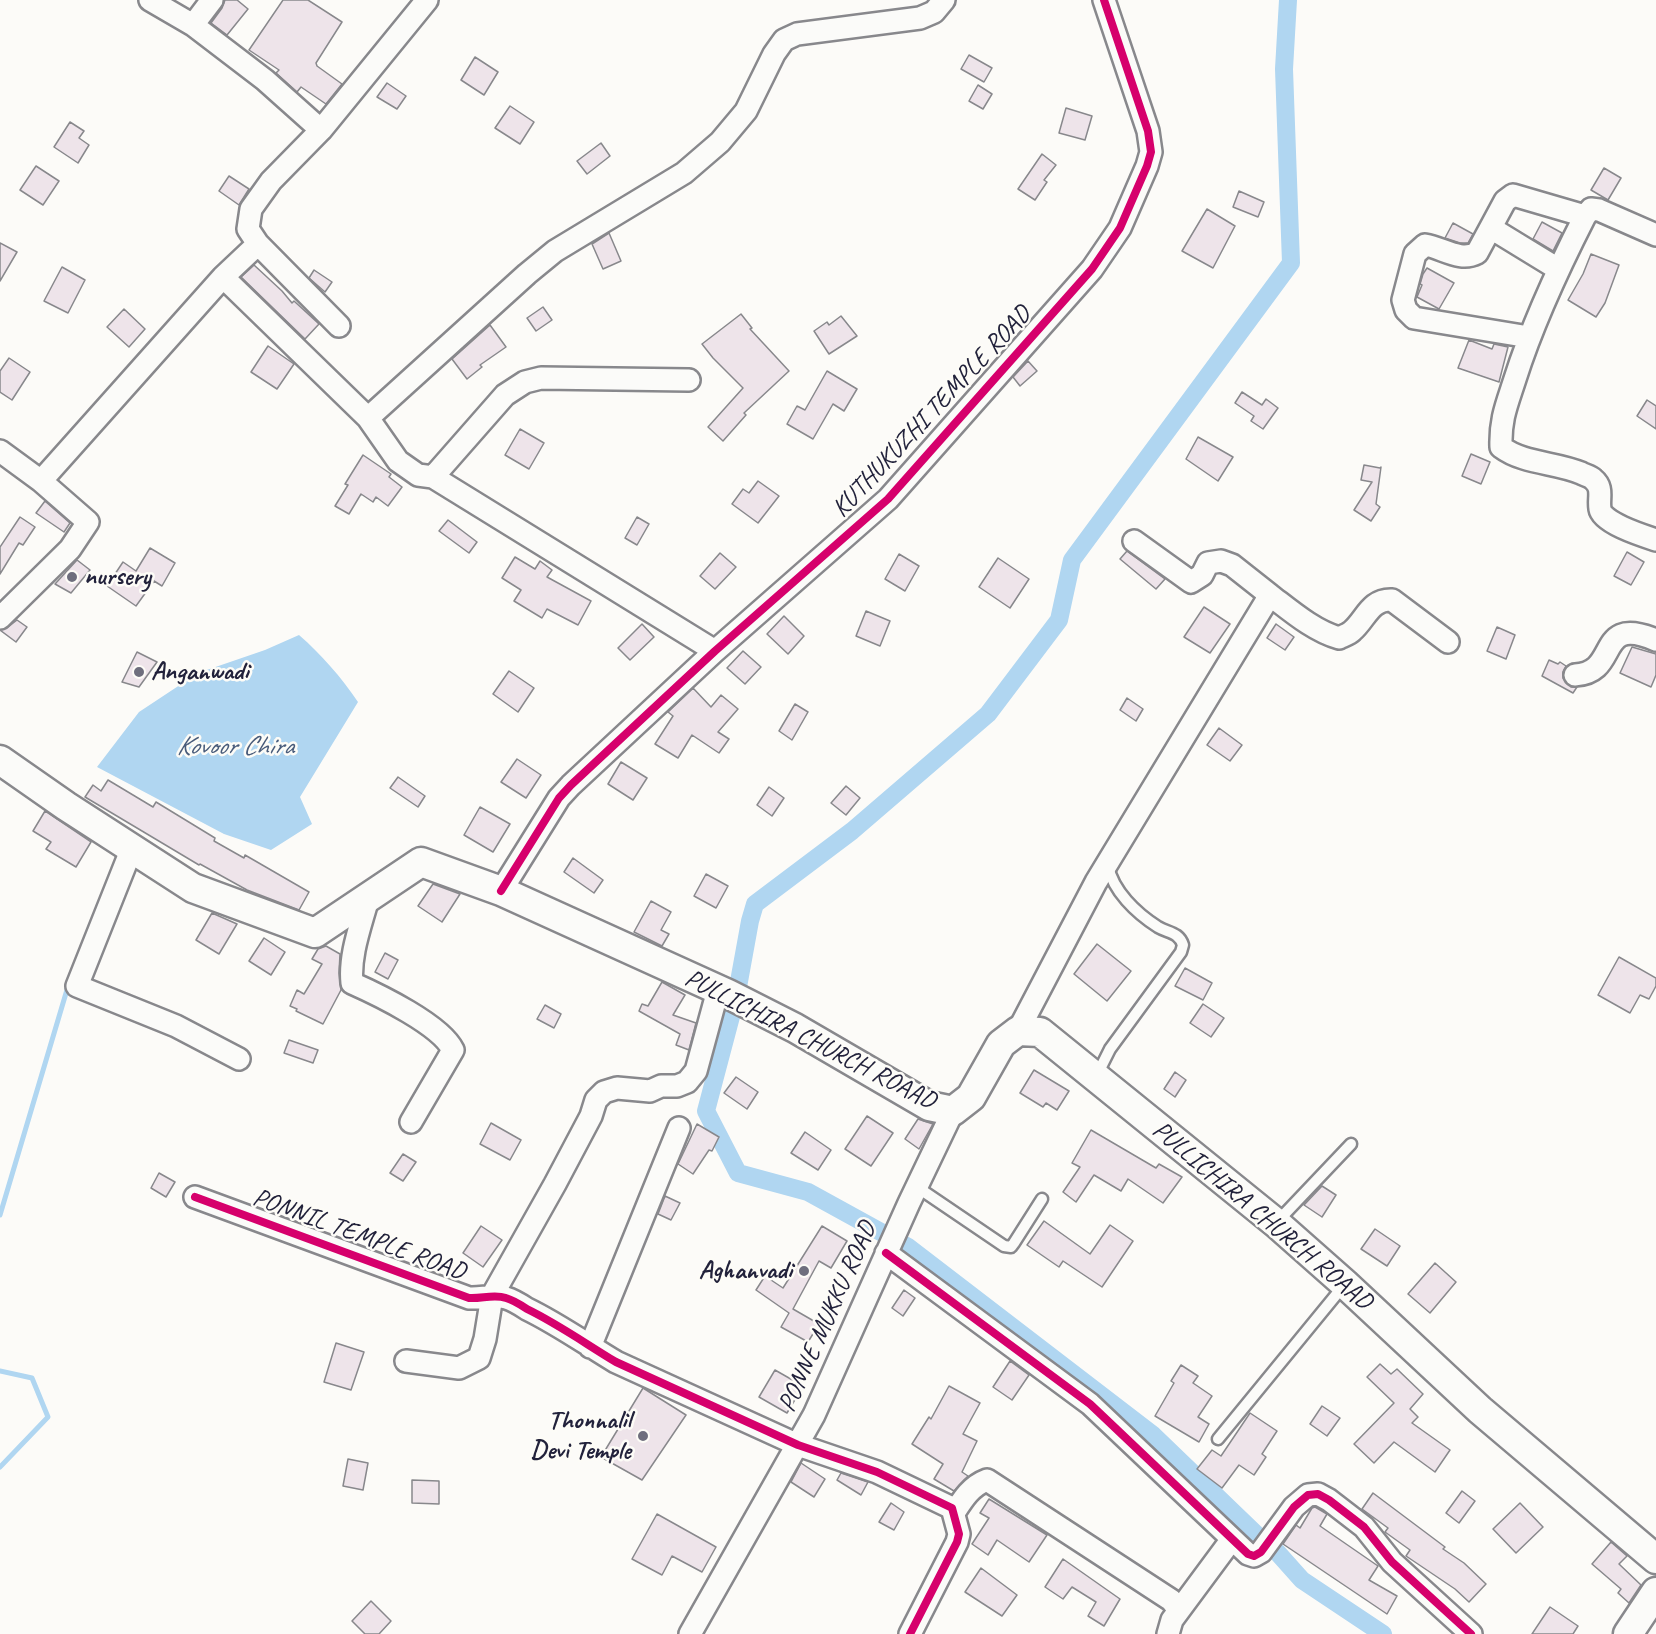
<!DOCTYPE html>
<style>
body{margin:0}
canvas{display:block;background:#fcfbf8}
</style>
<canvas width="1656" height="1634"></canvas>
<script>
const g = document.querySelector('canvas').getContext('2d');
g.lineJoin = 'round';
function fill(path, color) { g.fillStyle = color; g.fill(path, 'evenodd'); }
function trace(path, color, width, dash) { g.strokeStyle = color; g.lineWidth = width; g.lineCap = dash ? 'butt' : 'round'; g.setLineDash(dash || []); g.stroke(path); }
function write(font, color, halo, rows, align = 'center') {
  g.font = font + ' Caveat,sans-serif'; g.lineWidth = 5; g.setLineDash([]); g.textBaseline = 'middle'; g.strokeStyle = halo; g.fillStyle = color; for (const [text, x, y, turn = 0] of rows) {
    g.save(); g.translate(x, y); g.rotate((+turn || 0) * Math.PI / 180); g.textAlign = isNaN(turn) ? turn : align; if (halo) g.strokeText(text, 0, 0); g.fillText(text, 0, 0); g.restore();
  }
}
fill(new Path2D(`
 M299 635C322 655 341 677 358 702L300 797 312 824 271 850 224 834 97 767 139 712 198 673 265 650Z`), '#b0d6f1');
trace(new Path2D(`
 M0 1215 69 983
 M0 1371 32 1378 48 1417 0 1467`), '#b0d6f1', 5);
trace(new Path2D(`
 M738 987 750 921 755 904 852 831 988 714 1059 620 1072 560 1291 263 1284 69 1288 0
 M733 1009 706 1111 738 1173 808 1192 908 1247 1153 1435 1260 1538
 M1277 1552 1302 1580 1383 1634`), '#b0d6f1', 18);
const building = new Path2D(`
 M225 0H237L248 9 227 35 211 23 222 8Z
 M283 0H308L342 22 316 63 317 66 342 84 326 104 301 87 297 92 276 73 279 70 249 50Z
 M969 55 992 68 984 82 961 69Z
 M475 57 498 72 484 95 461 80Z
 M387 83 406 96 397 109 377 97Z
 M978 85 992 94 983 109 969 101Z
 M510 106 534 122 520 144 495 128Z
 M1066 108 1092 116 1085 140 1059 133Z
 M70 122 84 131 79 138 89 145 78 163 54 147Z
 M601 143 610 156 587 174 577 161Z
 M1042 154 1056 165 1044 180 1047 182 1035 200 1018 189Z
 M36 166 59 181 43 205 20 190Z
 M1604 168 1621 178 1608 200 1591 190Z
 M229 176 249 189 239 205 219 191Z
 M1239 191 1264 202 1258 217 1233 207Z
 M1207 209 1235 226 1213 268 1182 251Z
 M1542 222 1562 233 1553 251 1533 239Z
 M1453 223 1473 234 1468 243H1460L1445 238Z
 M609 233 621 261 603 269 592 244Z
 M0 243 17 252 0 281Z
 M1591 254 1619 265 1605 303 1596 317 1568 300 1583 274Z
 M254 265 282 291 292 303 294 301 319 324 305 339 241 277Z
 M62 267 85 280 68 313 44 301Z
 M1427 268 1454 283 1439 309 1417 297 1422 285 1420 284 1423 274Z
 M314 270 332 282 325 292 309 278Z
 M543 307 552 320 536 331 527 318Z
 M124 309 145 329 129 347 107 327Z
 M741 314 752 328 750 329 789 371 744 413 746 415 723 441 708 427 743 388 713 358 702 344Z
 M841 316 857 336 829 354 814 331 827 322 829 325Z
 M490 325 506 347 480 365 482 367 467 379 452 359Z
 M1469 340 1492 349 1494 344 1508 347 1499 382 1458 368Z
 M268 346 294 364 277 389 251 372Z
 M9 358 30 372 12 400 0 392V371Z
 M1028 361 1037 371 1020 386 1013 377Z
 M827 371 857 389 844 411 833 404 813 439 787 424 797 406 805 410Z
 M1242 392 1262 405 1266 399 1278 408 1263 429 1251 421 1254 416 1235 403Z
 M1647 400 1656 406V429L1637 416Z
 M520 429 544 443 529 469 505 455Z
 M1198 437 1233 457 1218 481 1186 459Z
 M1471 454 1490 462 1481 484 1462 476Z
 M363 455 391 474 389 477 402 487 388 506 376 497 373 502 361 494 349 514 335 506 348 485 345 484Z
 M1364 465 1380 468 1381 467 1376 504 1380 507 1371 521 1354 510 1372 482 1361 480Z
 M758 481 779 496 758 523 732 504 743 489 749 493Z
 M45 501 70 523 64 532 36 513Z
 M20 517 35 527 23 545 19 543 0 574V547Z
 M637 517 649 524 637 545 625 538Z
 M448 520 477 542 469 553 439 531Z
 M150 548 175 563 162 586 154 581 136 606 107 586 123 562 136 571Z
 M1127 551 1165 579 1156 589 1120 559Z
 M1627 552 1644 562 1631 585 1614 576Z
 M720 553 736 567 715 589 700 576Z
 M899 554 919 566 905 591 885 579Z
 M515 557 535 569 540 561 552 570 547 577 591 601 578 625 547 609 542 618 514 601 521 590 502 578Z
 M998 558 1029 579 1010 608 979 587Z
 M77 560 90 570 71 593 55 584Z
 M1204 607 1230 624 1210 653 1184 637Z
 M866 611 890 621 880 646 856 636Z
 M784 616 804 636 788 654 767 634Z
 M17 620 27 627 16 642 0 630 8 627Z
 M642 624 654 637 630 660 618 648Z
 M1276 624 1294 637 1285 650 1267 638Z
 M1497 627 1515 635 1506 659 1487 651Z
 M1632 647 1656 654V675L1651 687 1620 673Z
 M743 651 761 667 745 684 727 668Z
 M137 652 157 662 139 687 122 682Z
 M1549 660 1558 664 1560 662 1566 666 1563 672V678L1571 687H1577L1573 693 1542 676Z
 M509 671 534 688 518 712 493 694Z
 M693 688 711 707 721 695 738 709 718 732 729 739 719 753 692 735 678 758 655 744 673 716 668 712Z
 M1127 698 1143 709 1136 721 1120 710Z
 M795 704 808 712 792 740 779 731Z
 M1219 728 1242 745 1230 761 1207 745Z
 M517 759 541 775 526 798 501 782Z
 M621 762 647 778 633 800 608 784Z
 M398 777 425 796 418 807 390 788Z
 M108 780 153 807 156 802 215 838 214 841 244 858 245 855 309 892 299 910 247 890 200 864 199 865 85 797 93 785 101 791Z
 M846 786 860 798 846 815 831 803Z
 M769 787 784 798 772 816 757 805Z
 M480 807 510 824 493 852 464 835Z
 M45 811 91 842 76 867 46 849 51 842 33 831Z
 M573 858 603 880 594 893 564 872Z
 M706 874 728 886 716 908 694 896Z
 M433 884 460 894 442 922 418 906Z
 M651 901 671 912 661 930 669 934 662 946 634 932Z
 M212 913 237 924 219 954 196 940Z
 M264 938 285 952 271 975 249 961Z
 M1097 944 1131 971 1107 1001 1074 974Z
 M326 946 340 954 339 973 341 990 323 1024 296 1011 297 1009 290 1006 297 990 304 994 322 964 312 959 318 949Z
 M385 953 398 960 388 979 375 972Z
 M1619 957 1656 978V986L1649 999 1640 995 1630 1013 1598 995Z
 M1185 968 1212 983 1203 1000 1175 986Z
 M662 982 685 995 673 1015 696 1023 689 1050 676 1045 680 1034 639 1011 642 1004 648 1006Z
 M1203 1004 1224 1018 1211 1037 1190 1023Z
 M545 1005 561 1014 554 1028 537 1019Z
 M289 1040 318 1050 313 1063 284 1053Z
 M1034 1070 1069 1091 1057 1110 1046 1103 1043 1107 1020 1093Z
 M1175 1072 1186 1080 1175 1097 1164 1089Z
 M736 1077 758 1092 747 1109 724 1093Z
 M867 1116 893 1133 871 1166 845 1149Z
 M918 1119 933 1124 919 1149 905 1139Z
 M491 1123 521 1140 510 1160 480 1144Z
 M697 1124 719 1137 712 1151 709 1150 693 1174 678 1164Z
 M1091 1130 1156 1168 1159 1164 1182 1177 1163 1203 1128 1179 1121 1191 1094 1175 1076 1202 1063 1192 1080 1167 1072 1163Z
 M805 1132 831 1150 818 1170 791 1153Z
 M403 1154 416 1162 403 1181 390 1173Z
 M159 1173 175 1182 166 1197 151 1188Z
 M1322 1186 1336 1195 1322 1217 1304 1205Z
 M665 1196 680 1203 671 1220 658 1214Z
 M1044 1221 1090 1254 1110 1225 1133 1241 1102 1287 1063 1261 1059 1267 1027 1245Z
 M481 1226 502 1240 483 1267 463 1253Z
 M822 1226 847 1241 831 1268 819 1261 793 1309 819 1324 808 1342 781 1327 789 1313 756 1290 765 1276 783 1288Z
 M1375 1229 1400 1246 1387 1266 1361 1249Z
 M1435 1263 1456 1282 1430 1313 1408 1294Z
 M904 1290 915 1298 903 1316 892 1308Z
 M336 1343 364 1352 351 1390 324 1382Z
 M1010 1361 1029 1375 1012 1400 993 1387Z
 M1380 1364 1391 1374 1397 1369 1423 1394 1410 1409 1418 1417 1412 1423 1450 1450 1435 1472 1394 1442 1374 1463 1354 1444 1394 1403 1367 1377Z
 M1181 1365 1198 1376 1193 1383 1212 1396 1198 1417 1209 1424 1199 1442 1155 1416 1174 1383 1171 1381Z
 M775 1370 803 1386 787 1413 759 1397Z
 M949 1386 980 1403 963 1434 977 1441 962 1472 968 1476 954 1491 934 1479 943 1464 912 1444 929 1417 931 1419Z
 M643 1388 686 1415 642 1480 601 1457Z
 M1322 1406 1340 1418 1327 1436 1310 1424Z
 M1250 1413 1277 1431 1262 1454 1266 1457 1254 1475 1239 1465 1222 1488 1197 1469 1212 1450 1221 1456Z
 M348 1459 368 1463 363 1490 343 1486Z
 M801 1463 825 1479 814 1497 791 1482Z
 M841 1473 868 1482 861 1495 837 1480Z
 M412 1480 439 1481V1504L412 1503Z
 M1462 1491 1475 1501 1459 1523 1446 1513Z
 M1373 1493 1445 1547 1443 1549 1464 1563 1486 1584 1469 1602 1455 1589 1406 1556 1410 1550 1385 1532 1388 1528 1362 1509Z
 M989 1499 1047 1535 1029 1562 997 1540 988 1555 972 1544 989 1518 980 1513Z
 M891 1503 904 1512 894 1530 879 1522Z
 M1520 1503 1543 1527 1516 1553 1493 1529Z
 M1315 1507 1327 1514 1320 1526 1378 1566 1369 1580 1397 1596 1387 1614 1283 1544 1296 1525 1300 1528 1312 1508Z
 M657 1514 716 1547 702 1572 672 1556 662 1575 632 1559Z
 M1611 1542 1627 1556 1619 1564 1641 1585 1629 1603 1618 1593 1621 1589 1592 1564Z
 M1063 1559 1120 1599 1104 1626 1088 1616 1096 1602 1072 1587 1063 1599 1045 1587Z
 M981 1568 1017 1595 1002 1616 965 1592Z
 M371 1601 391 1621 379 1634H365L352 1621Z
 M1550 1607 1578 1626 1573 1634H1532Z`);
fill(building, '#eee4ea');
trace(building, '#88888c', 1.5);
const service = new Path2D(`
 M1094 1075 1101 1067 1110 1049 1181 952 1183 945C1179 932 1168 933 1158 927 1136 913 1113 891 1108 866
 M917 1187 1004 1246 1011 1247 1014 1243 1042 1199
 M1276 1223 1351 1144
 M1218 1439 1345 1284`);
const minor = new Path2D(`
 M150 0 193 25 265 80 321 130
 M193 25 212 0
 M1491 228 1558 269
 M1656 235 1599 210 1591 209 1585 216C1558 269 1533 322 1515 379 1507 404 1500 419 1501 447 1524 464 1555 462 1581 473 1584 475 1590 476 1593 479 1604 488 1598 498 1600 509 1602 523 1644 536 1656 540
 M258 244 339 326
 M223 277 368 418 398 461 418 475 433 477 715 651
 M1529 337 1414 318 1406 310 1403 300 1415 254 1425 245C1443 248 1460 262 1477 253L1505 201 1513 195 1585 216
 M368 418 527 274 555 251 684 173 720 142 746 111 774 54 784 40 797 34 920 18 934 12 944 0
 M0 451 41 481 88 522 70 549 0 618
 M433 477 505 395 525 382 541 378 689 380
 M41 481 223 277 258 244 248 229 251 209 271 181 321 130 427 0
 M1134 541 1191 582 1202 575 1208 563 1221 561 1232 565 1270 595
 M1575 675C1621 673 1594 614 1656 640
 M132 848 77 986 176 1026 239 1059
 M501 891 559 798 571 785 715 651 888 499 1092 269 1120 228 1147 166 1151 152 1148 131 1104 0
 M368 898C361 925 349 955 352 983 379 995 441 1025 453 1050L411 1122
 M1018 1031 1096 882 1270 595C1291 611 1314 631 1339 638 1343 636 1349 634 1352 631 1366 619 1370 599 1392 600L1448 642
 M195 1197 469 1298C481 1299 494 1294 506 1298 513 1300 521 1305 527 1309 558 1324 586 1344 616 1362L798 1445 877 1472 952 1508 959 1534 957 1542 910 1634
 M886 1253 1090 1404 1248 1554 1254 1556 1261 1552 1294 1507 1308 1495 1318 1494 1329 1500 1364 1527 1392 1562 1471 1634
 M590 1347 679 1128
 M406 1361 459 1368 479 1358 485 1339 492 1296 555 1184 591 1116 596 1100 604 1092 617 1088 650 1091 661 1086H677L687 1082 696 1071 718 990
 M954 1513C963 1499 971 1486 987 1480L1171 1600 1179 1610
 M690 1634 814 1415 909 1203 953 1111
 M1168 1634 1172 1620 1232 1539`);
const secondary = new Path2D(`
 M0 760 66 806 193 888 315 933 421 862 501 891 728 994 795 1028 929 1106 953 1111 971 1097 1001 1044 1018 1031 1040 1032 1276 1223 1345 1284 1480 1410 1656 1559
 M1628 1634 1656 1592`);
trace(service, '#88888c', 15);
trace(minor, '#88888c', 26);
trace(secondary, '#88888c', 33);
trace(service, '#fbfbf9', 10);
trace(minor, '#fbfbf9', 21);
trace(secondary, '#fbfbf9', 28);
trace(new Path2D(`
 M501 891 559 798 571 785 715 651 888 499 1092 269 1120 228 1147 166 1151 152 1148 131 1104 0
 M195 1197 469 1298C481 1299 494 1294 506 1298 513 1300 521 1305 527 1309 558 1324 586 1344 616 1362L798 1445 877 1472 952 1508 959 1534 957 1542 910 1634
 M886 1253 1090 1404 1248 1554 1254 1556 1261 1552 1294 1507 1308 1495 1318 1494 1329 1500 1364 1527 1392 1562 1471 1634`), '#d6006c', 8);
for (const [x, y, r, color] of [
 [72,577,6,"#6e6e7d"],
 [139,672,6,"#6e6e7d"],
 [804,1271,6,"#6e6e7d"],
 [643,1436,6,"#6e6e7d"]
]) { const dot = new Path2D(); dot.arc(x, y, r, 0, 2 * Math.PI); g.fillStyle = color; g.fill(dot); trace(dot, '#fdfcf7', 2); }
write('26px', '#22223b', '#fdfcf7', [
 ["KUTHUKUZHI TEMPLE ROAD",932,412,-47],
 ["PULLICHIRA CHURCH ROAAD",810,1040,27],
 ["PULLICHIRA CHURCH ROAAD",1262,1216,40],
 ["PONNIL TEMPLE ROAD",359,1235,20],
 ["PONNE MUKKU ROAD",828,1317,-66]
]);
write('bold 26px', '#22223b', '#fdfcf7', [
 ["nursery",84,577],
 ["Anganwadi",151,672],
 ["Aghanvadi",792,1271,"right"],
 ["Thonnalil",631,1421,"right"],
 ["Devi Temple",631,1451,"right"]
], 'left');
write('italic 27px', '#485b7a', '#fdfcf7', [
 ["Kovoor Chira",235,747]
]);
</script>
